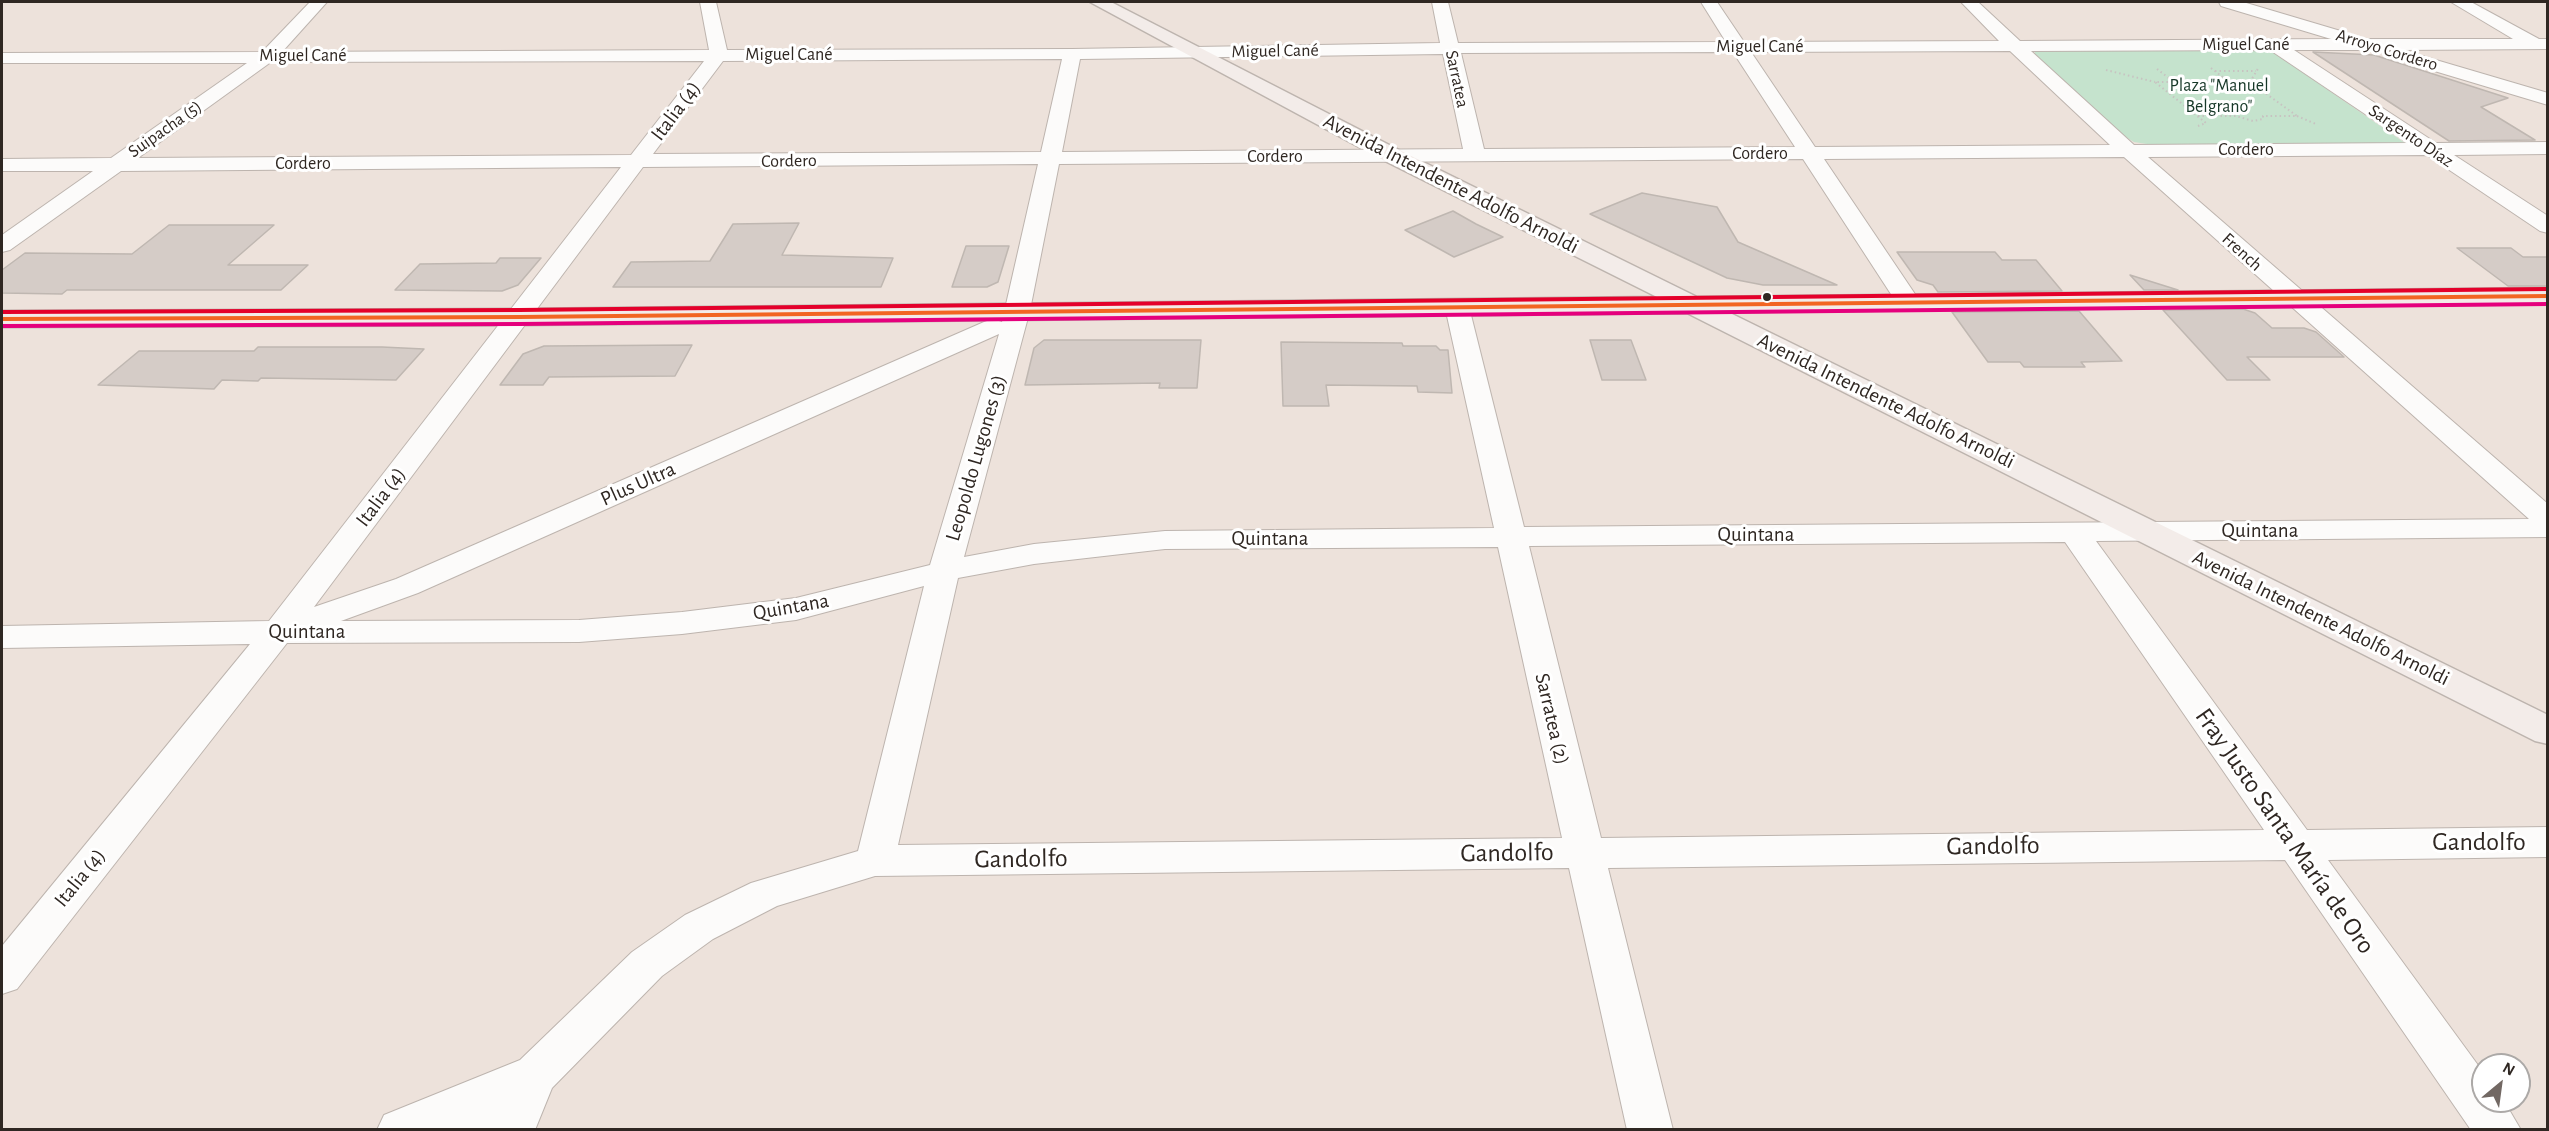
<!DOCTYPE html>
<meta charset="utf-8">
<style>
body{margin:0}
#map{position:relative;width:2549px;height:1131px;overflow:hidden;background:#ede2db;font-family:"Alegreya Sans",sans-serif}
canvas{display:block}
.frame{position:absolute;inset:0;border:3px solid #2f2722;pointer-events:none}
.north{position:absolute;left:2471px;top:1053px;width:60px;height:60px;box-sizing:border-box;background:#fff;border:2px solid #aca9a7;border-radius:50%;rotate:29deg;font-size:16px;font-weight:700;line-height:24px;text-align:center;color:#2f2722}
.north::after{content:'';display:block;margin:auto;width:21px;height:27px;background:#726863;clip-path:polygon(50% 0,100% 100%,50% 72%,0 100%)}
</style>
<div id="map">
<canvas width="2549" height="1131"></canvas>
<div class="frame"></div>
<div class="north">N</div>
</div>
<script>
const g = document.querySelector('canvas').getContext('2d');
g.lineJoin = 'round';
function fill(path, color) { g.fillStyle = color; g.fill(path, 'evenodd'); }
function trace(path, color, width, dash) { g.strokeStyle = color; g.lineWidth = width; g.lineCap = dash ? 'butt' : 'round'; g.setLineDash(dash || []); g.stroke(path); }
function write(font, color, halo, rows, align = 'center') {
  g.font = font + ' "Alegreya Sans",sans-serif'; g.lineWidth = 6; g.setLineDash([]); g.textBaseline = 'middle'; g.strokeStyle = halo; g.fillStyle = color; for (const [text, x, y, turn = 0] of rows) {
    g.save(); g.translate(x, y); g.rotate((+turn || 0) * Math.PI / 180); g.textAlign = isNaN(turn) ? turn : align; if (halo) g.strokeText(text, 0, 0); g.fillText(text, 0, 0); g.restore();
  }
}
fill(new Path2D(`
 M2264 49 2276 54 2405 143 2153 145 2134 142 2124 136 2034 55 2035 52 2045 50Z`), '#c5e3cd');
const building = new Path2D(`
 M2313 52 2374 55 2508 98 2481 107 2535 140 2449 141Z
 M1642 193 1717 207 1738 242 1837 285H1763L1727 278 1590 214Z
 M1453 211 1476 224 1503 237 1454 257 1405 230Z
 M799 223 782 255 893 258 881 287H613L631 262 710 261 733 224Z
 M169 225H274L228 265H308L281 290H67L62 294 2 293V270L25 253 132 254Z
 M966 246H1009L998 282 987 287H952Z
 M2457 248H2511L2523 257H2547V286H2508Z
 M1897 252H1995L2002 260H2036L2062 291 1938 292 1933 285 1917 280Z
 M500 258H541L518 285 502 291 395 290 420 264 496 263Z
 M2130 275 2178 290H2144Z
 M2243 309 2255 313 2272 328H2304L2316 332 2344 357H2247L2270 380H2227L2163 310Z
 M2079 311 2122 361 2081 362 2085 367H2024L2020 362H1988L1952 312Z
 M1044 340H1201L1197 388H1159L1160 383 1025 385 1034 348Z
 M1590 340H1631L1646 380H1602Z
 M1281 342 1402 343 1403 346H1436L1440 350H1448L1452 393 1418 392 1417 386 1326 385 1329 406H1283Z
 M692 345 675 376 549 377 543 385H500L523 354 544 346Z
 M258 347H382L424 349 396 380 261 378 258 381 222 380 214 389 98 385 139 351H254Z`);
fill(building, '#d5ccc7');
trace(building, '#bfb7b1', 1.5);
const minor = new Path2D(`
 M310 2H327L282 52 709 50 700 2H716L727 50 1072 49 1440 43 1432 2H1448L1458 43 1726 42 1701 2H1717L1744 42 1999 41 1961 2H1978L2020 41 2331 39 2221 6 2219 2H2243L2344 32 2347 36 2344 39H2513L2451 2H2471L2539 39H2548V49L2402 50 2548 93V105L2391 58 2388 54 2392 50H2294L2436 143 2548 142V154L2454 155 2548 216V233L2540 231 2427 155 2148 157 2548 504V537L2096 541 2307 830 2548 827V857L2328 860 2483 1072V1101H2504L2521 1130H2471L2285 860 1608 868 1673 1130H1627L1569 868 875 876 777 906 713 939 662 976 552 1088 535 1130H377L384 1115 520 1060 632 952 685 915 751 883 858 851 924 586 796 620 682 634 579 642 287 643 17 989 2 994V946L250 644 2 648V626L269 621 621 167 121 171 10 250 2 252V235L93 171H2V159L111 158 247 63H2V53L262 52ZM2270 50 2408 143 2134 145 2031 51ZM2010 51 2110 145 1815 147 1751 52ZM1733 52 1795 147 1484 149 1461 53ZM1443 54 1463 149 1062 152 1080 59ZM1062 59 1041 152 653 154 723 61ZM704 61 631 155 138 158 271 62ZM2124 157 2529 519 1524 527 1469 307 1466 302 1457 300 1448 302 1445 307 1494 528 1165 531 1034 544 964 557 1030 310 1059 164 1803 159 1900 308 1909 310 1918 308 1921 303 1824 159ZM1038 164 1002 322 993 319 984 322 396 579 314 607 643 167ZM999 334 930 565 796 598 682 612 579 620 341 621 418 593ZM2065 542 2264 830 1601 838 1529 546ZM1498 547 1562 838 898 845 958 578 1034 564 1165 549Z`);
const secondary = new Path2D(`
 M1090 2H1111L1401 151 1697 297 2548 288V304L1728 312 2548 715V744L2535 741 1687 313 519 325 2 327V311L519 309 1657 297 1385 161Z`);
trace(minor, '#bdb4ae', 2);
trace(secondary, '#bdb4ae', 3);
trace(new Path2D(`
 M2211 68 2229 82
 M2157 69 2174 82
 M2106 70 2155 82
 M2215 71H2256
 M2250 82 2259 67
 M2198 116H2236L2253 121 2263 119V116H2297L2250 82H2155L2206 123 2198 126
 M2297 116 2316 124`), '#c7c3c1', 2, [1.5, 3]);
fill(minor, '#fcfbfa');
fill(secondary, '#f3ece9');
trace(new Path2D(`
 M2 319 519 317 2548 296`), '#f26522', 4);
trace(new Path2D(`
 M2 326 519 324 2548 304`), '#e5007d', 4);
trace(new Path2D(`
 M2 312 519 310 2548 289`), '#e4002b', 4);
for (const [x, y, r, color] of [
 [1767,297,5,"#2f2722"]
]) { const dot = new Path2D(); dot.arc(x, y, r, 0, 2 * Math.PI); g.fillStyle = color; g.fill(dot); trace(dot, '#fff', 2); }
write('18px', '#2f2722', '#fff', [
 ["Miguel Cané",2246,45],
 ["Miguel Cané",1760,47],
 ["Arroyo Cordero",2387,50,17],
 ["Miguel Cané",1275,51,-1],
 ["Miguel Cané",789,55],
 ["Miguel Cané",303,56],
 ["Sarratea",1457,79,78],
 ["Suipacha (5)",165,129,-35],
 ["Sargento Díaz",2411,136,34],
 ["Cordero",2246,150],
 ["Cordero",1760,154],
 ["Cordero",1275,157],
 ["Cordero",789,161,-1],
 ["Cordero",303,164],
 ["French",2242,252,42]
]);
write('18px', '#173828', '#fff', [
 ["Plaza \"Manuel",2219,86],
 ["Belgrano\"",2219,107]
]);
write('21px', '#2f2722', '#fff', [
 ["Italia (4)",676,111,-53],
 ["Avenida Intendente Adolfo Arnoldi",1451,184,27],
 ["Avenida Intendente Adolfo Arnoldi",1886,401,26],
 ["Leopoldo Lugones (3)",976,458,-74],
 ["Plus Ultra",638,484,-24],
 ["Italia (4)",381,497,-53],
 ["Quintana",2260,531],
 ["Quintana",1756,535],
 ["Quintana",1270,539],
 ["Quintana",791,607,-10],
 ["Avenida Intendente Adolfo Arnoldi",2321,618,26],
 ["Quintana",307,632],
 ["Sarratea (2)",1552,719,77],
 ["Italia (4)",80,878,-51]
]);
write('26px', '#2f2722', '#fff', [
 ["Fray Justo Santa María de Oro",2285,831,55],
 ["Gandolfo",2479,842],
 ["Gandolfo",1993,846,-1],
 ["Gandolfo",1507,853,-1],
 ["Gandolfo",1021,859,-1]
]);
</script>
